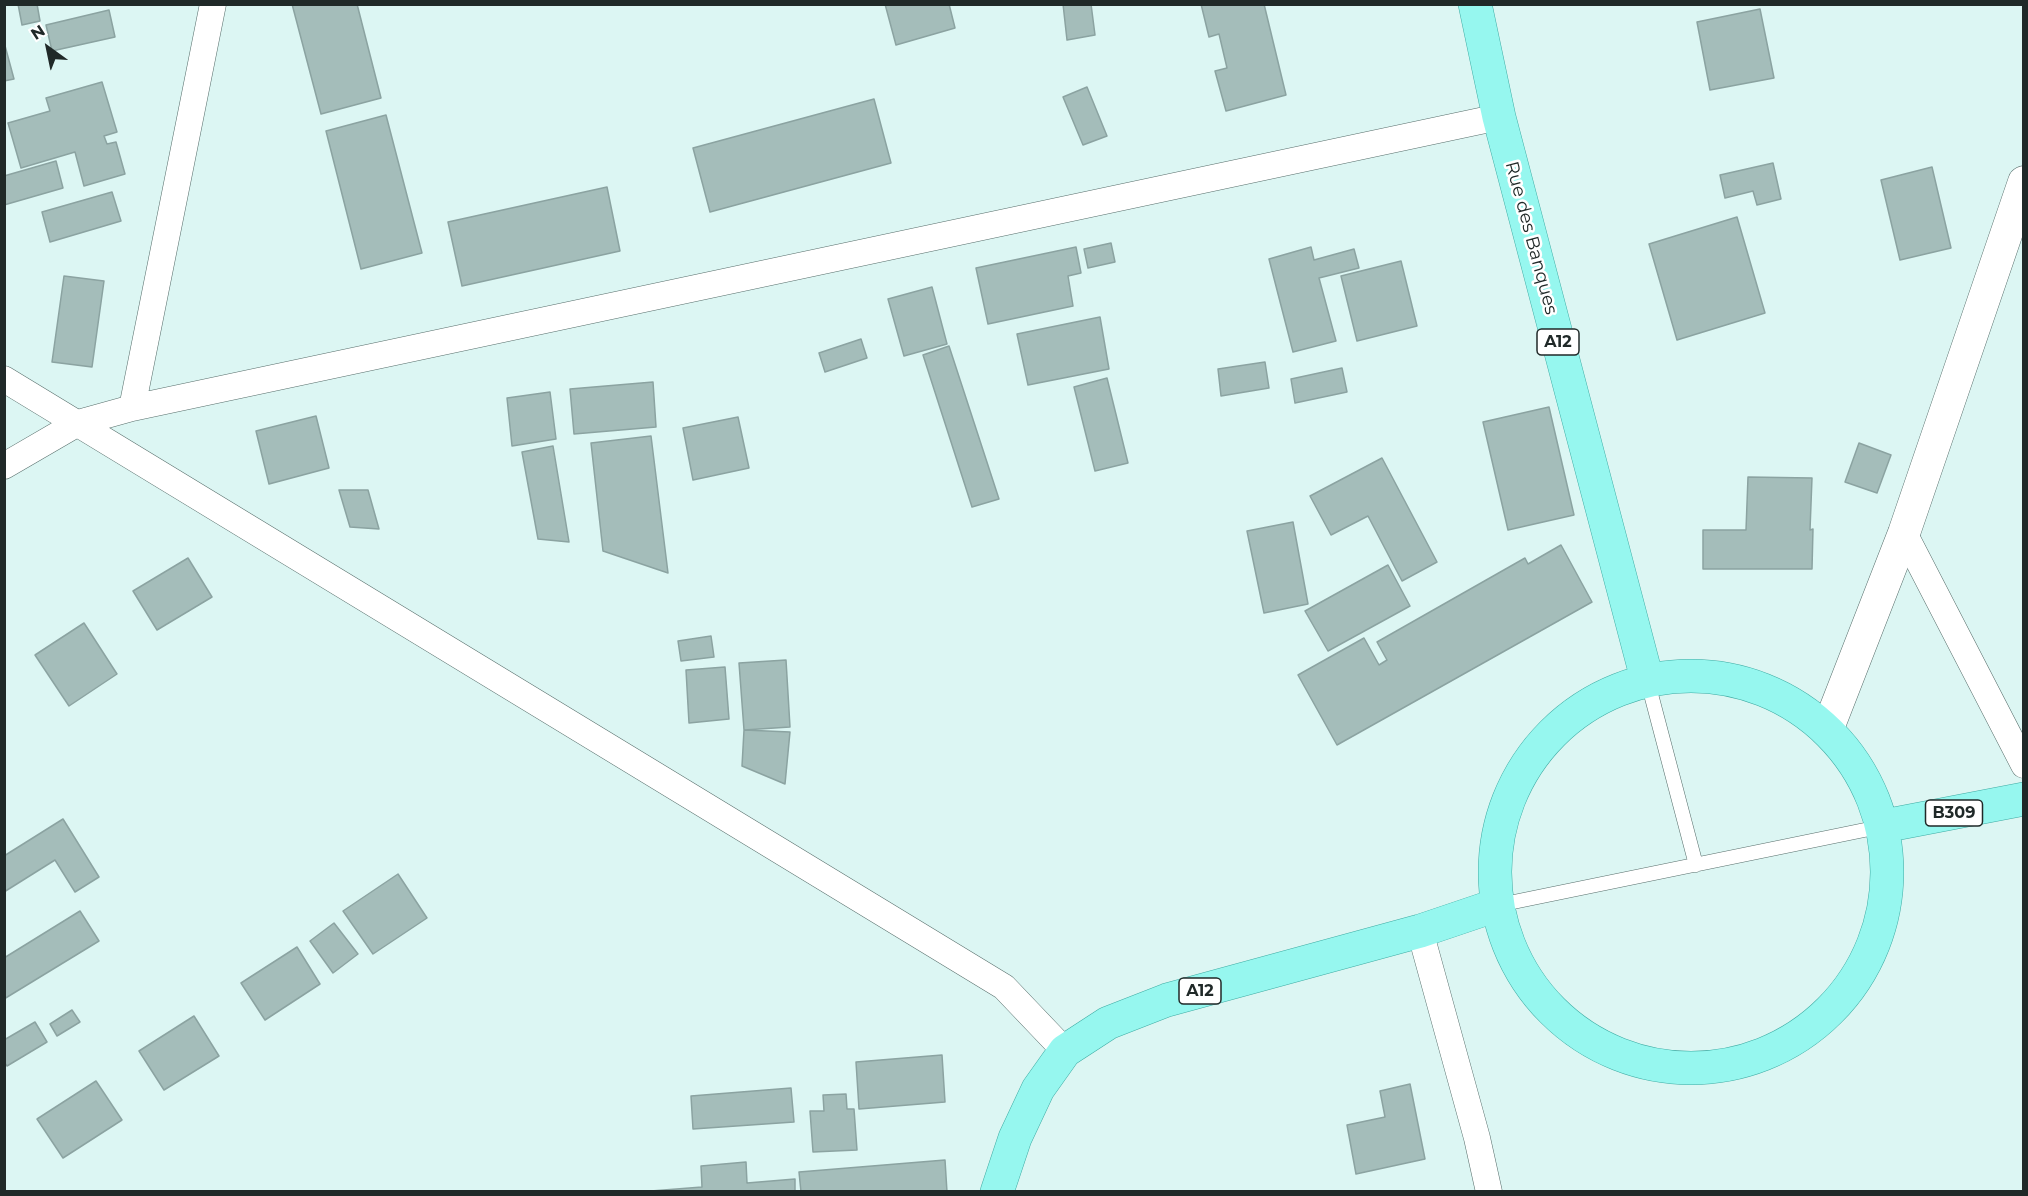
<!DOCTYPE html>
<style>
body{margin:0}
#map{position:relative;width:2028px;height:1196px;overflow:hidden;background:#dcf6f3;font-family:Montserrat,sans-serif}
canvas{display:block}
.frame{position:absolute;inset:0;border:6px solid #202928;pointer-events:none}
.north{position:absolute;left:18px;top:18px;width:60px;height:60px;-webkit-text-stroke:4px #fff;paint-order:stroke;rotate:327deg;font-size:16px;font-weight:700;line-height:24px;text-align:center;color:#202928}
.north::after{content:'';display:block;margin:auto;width:21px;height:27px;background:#202928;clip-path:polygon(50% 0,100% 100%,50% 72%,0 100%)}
</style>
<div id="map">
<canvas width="2028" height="1196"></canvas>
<div class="frame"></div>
<div class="north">N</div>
</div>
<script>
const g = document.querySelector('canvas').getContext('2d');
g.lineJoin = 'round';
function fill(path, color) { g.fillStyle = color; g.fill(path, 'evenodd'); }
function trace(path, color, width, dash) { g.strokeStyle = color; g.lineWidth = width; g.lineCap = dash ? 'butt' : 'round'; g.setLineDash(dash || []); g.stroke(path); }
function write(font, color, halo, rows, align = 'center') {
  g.font = font + ' Montserrat,sans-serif'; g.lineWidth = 5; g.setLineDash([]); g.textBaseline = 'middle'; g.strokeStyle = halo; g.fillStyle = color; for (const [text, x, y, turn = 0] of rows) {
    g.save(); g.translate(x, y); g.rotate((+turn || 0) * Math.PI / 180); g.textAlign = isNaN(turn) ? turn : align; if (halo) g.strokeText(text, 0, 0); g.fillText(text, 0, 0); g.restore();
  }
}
const building = new Path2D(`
 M18 4H37L40 21 22 25Z
 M292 4H357L381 98 321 114Z
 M885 4H949L955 28 896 45Z
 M1063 4H1091L1095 35 1067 40Z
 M1201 4H1264L1286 95 1226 111 1215 71 1227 68 1219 34 1209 37Z
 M1760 9 1774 78 1710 90 1697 22Z
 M109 10 115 37 52 51 46 25Z
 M4 42 14 79 4 81Z
 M102 82 117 132 104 136 107 144 116 142 125 174 84 186 75 152 21 168 8 123 50 111 46 98Z
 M1087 87 1107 136 1083 145 1063 97Z
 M874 99 891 163 710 212 693 148Z
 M386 115 422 253 361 269 326 131Z
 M56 161 63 188 4 205V176Z
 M1773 163 1781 199 1757 205 1753 191 1725 198 1720 175Z
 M1932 167 1951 248 1900 260 1881 180Z
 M607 187 620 251 462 286 448 222Z
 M112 192 121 221 50 242 42 212Z
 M1737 217 1765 313 1677 340 1649 244Z
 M1111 243 1115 262 1088 268 1084 249Z
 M1076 247 1081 273 1068 276 1073 306 988 324 976 268Z
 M1311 247 1314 260 1354 249 1359 268 1319 278 1336 341 1293 352 1269 259Z
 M1401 261 1417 326 1357 341 1341 276Z
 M64 276 104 281 92 367 52 362Z
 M932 287 947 344 904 356 888 299Z
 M1100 317 1109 369 1028 385 1017 334Z
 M861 339 867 358 825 372 819 353Z
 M949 346 999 499 972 507 923 355Z
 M1265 362 1269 388 1221 396 1218 369Z
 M1342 368 1347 392 1295 403 1291 379Z
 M1107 378 1128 463 1095 471 1074 387Z
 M653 382 656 427 574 434 570 389Z
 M550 392 556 439 512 446 507 398Z
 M1549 407 1574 515 1508 530 1483 422Z
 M316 416 329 468 269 484 256 431Z
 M738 417 749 468 693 480 683 428Z
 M651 436 668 573 603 551 591 443Z
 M1859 443 1891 455 1877 493 1845 482Z
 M553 446 569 542 538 539 522 452Z
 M1382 458 1437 562 1402 581 1368 516 1331 535 1310 496Z
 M1748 477 1812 478 1810 530 1813 529 1812 569H1703V530H1746Z
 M339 490H368L379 529 350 527Z
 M1293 522 1308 604 1264 613 1247 531Z
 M1561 545 1592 602 1337 745 1298 675 1364 638 1379 665 1387 660 1377 642 1525 558 1528 564Z
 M188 558 212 597 157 630 133 591Z
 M1388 565 1410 606 1328 651 1305 611Z
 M84 623 117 674 69 706 35 655Z
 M711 636 714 657 681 661 678 641Z
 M786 660 790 727 744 730 739 663Z
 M725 667 729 719 689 723 686 670Z
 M744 730 790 732 785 784 742 766Z
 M63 819 99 877 75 892 55 860 4 892V856Z
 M398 874 427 918 373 954 343 911Z
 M80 911 99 941 4 999V958Z
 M334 923 358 954 333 973 310 941Z
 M297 947 320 984 265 1020 241 983Z
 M72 1010 80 1022 57 1036 50 1024Z
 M194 1016 219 1056 164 1090 139 1051Z
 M35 1022 47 1042 7 1066 4 1062V1040Z
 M942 1055 945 1102 859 1109 856 1062Z
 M96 1081 122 1120 63 1158 37 1119Z
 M1410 1084 1425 1159 1356 1174 1347 1125 1385 1117 1380 1091Z
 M791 1088 794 1122 693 1129 691 1096Z
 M846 1094 847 1109H854L857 1150 813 1152 810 1111H824L823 1095Z
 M945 1160 947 1192H801L799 1172Z
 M746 1162 747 1183 795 1179V1192H638L702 1187 701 1166Z`);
fill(building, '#a4bdba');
trace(building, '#8ba3a1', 1.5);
const service = new Path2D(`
 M1647 679 1696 865
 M1494 906 1884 826`);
const minor = new Path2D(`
 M4 379 1004 987 1065 1051
 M132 408 213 4
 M4 466 78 423 132 408 1499 117
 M1904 533 2024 765
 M1420 931 1477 1138 1489 1192`);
const tertiary = new Path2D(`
 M1828 728 1904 533 2024 182`);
const primary = new Path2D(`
 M1475 4 1499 117 1647 679
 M1495 872a196 196 0 1 1 392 0a196 196 0 1 1-392 0Z
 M1884 826 2024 799
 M997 1192 1015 1138 1038 1089 1065 1051 1108 1023 1167 1000 1420 931 1494 906`);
trace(service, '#586f6c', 15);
trace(minor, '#586f6c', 27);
trace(tertiary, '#586f6c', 33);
trace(primary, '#3faba3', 34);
trace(service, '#fff', 14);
trace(minor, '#fff', 26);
trace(tertiary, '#fff', 32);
trace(primary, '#96f7ef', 33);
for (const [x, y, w] of [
 [1558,342,42],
 [1954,813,57],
 [1200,991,42]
]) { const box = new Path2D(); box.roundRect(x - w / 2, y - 13, w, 26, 4.5); g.fillStyle = '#fff'; g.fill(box); trace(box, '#202928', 1.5); }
write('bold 16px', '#202928', null, [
 ["A12",1558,342],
 ["B309",1954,813],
 ["A12",1200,991]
]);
write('18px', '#202928', '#fff', [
 ["Rue des Banques",1531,238,75]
]);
</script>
